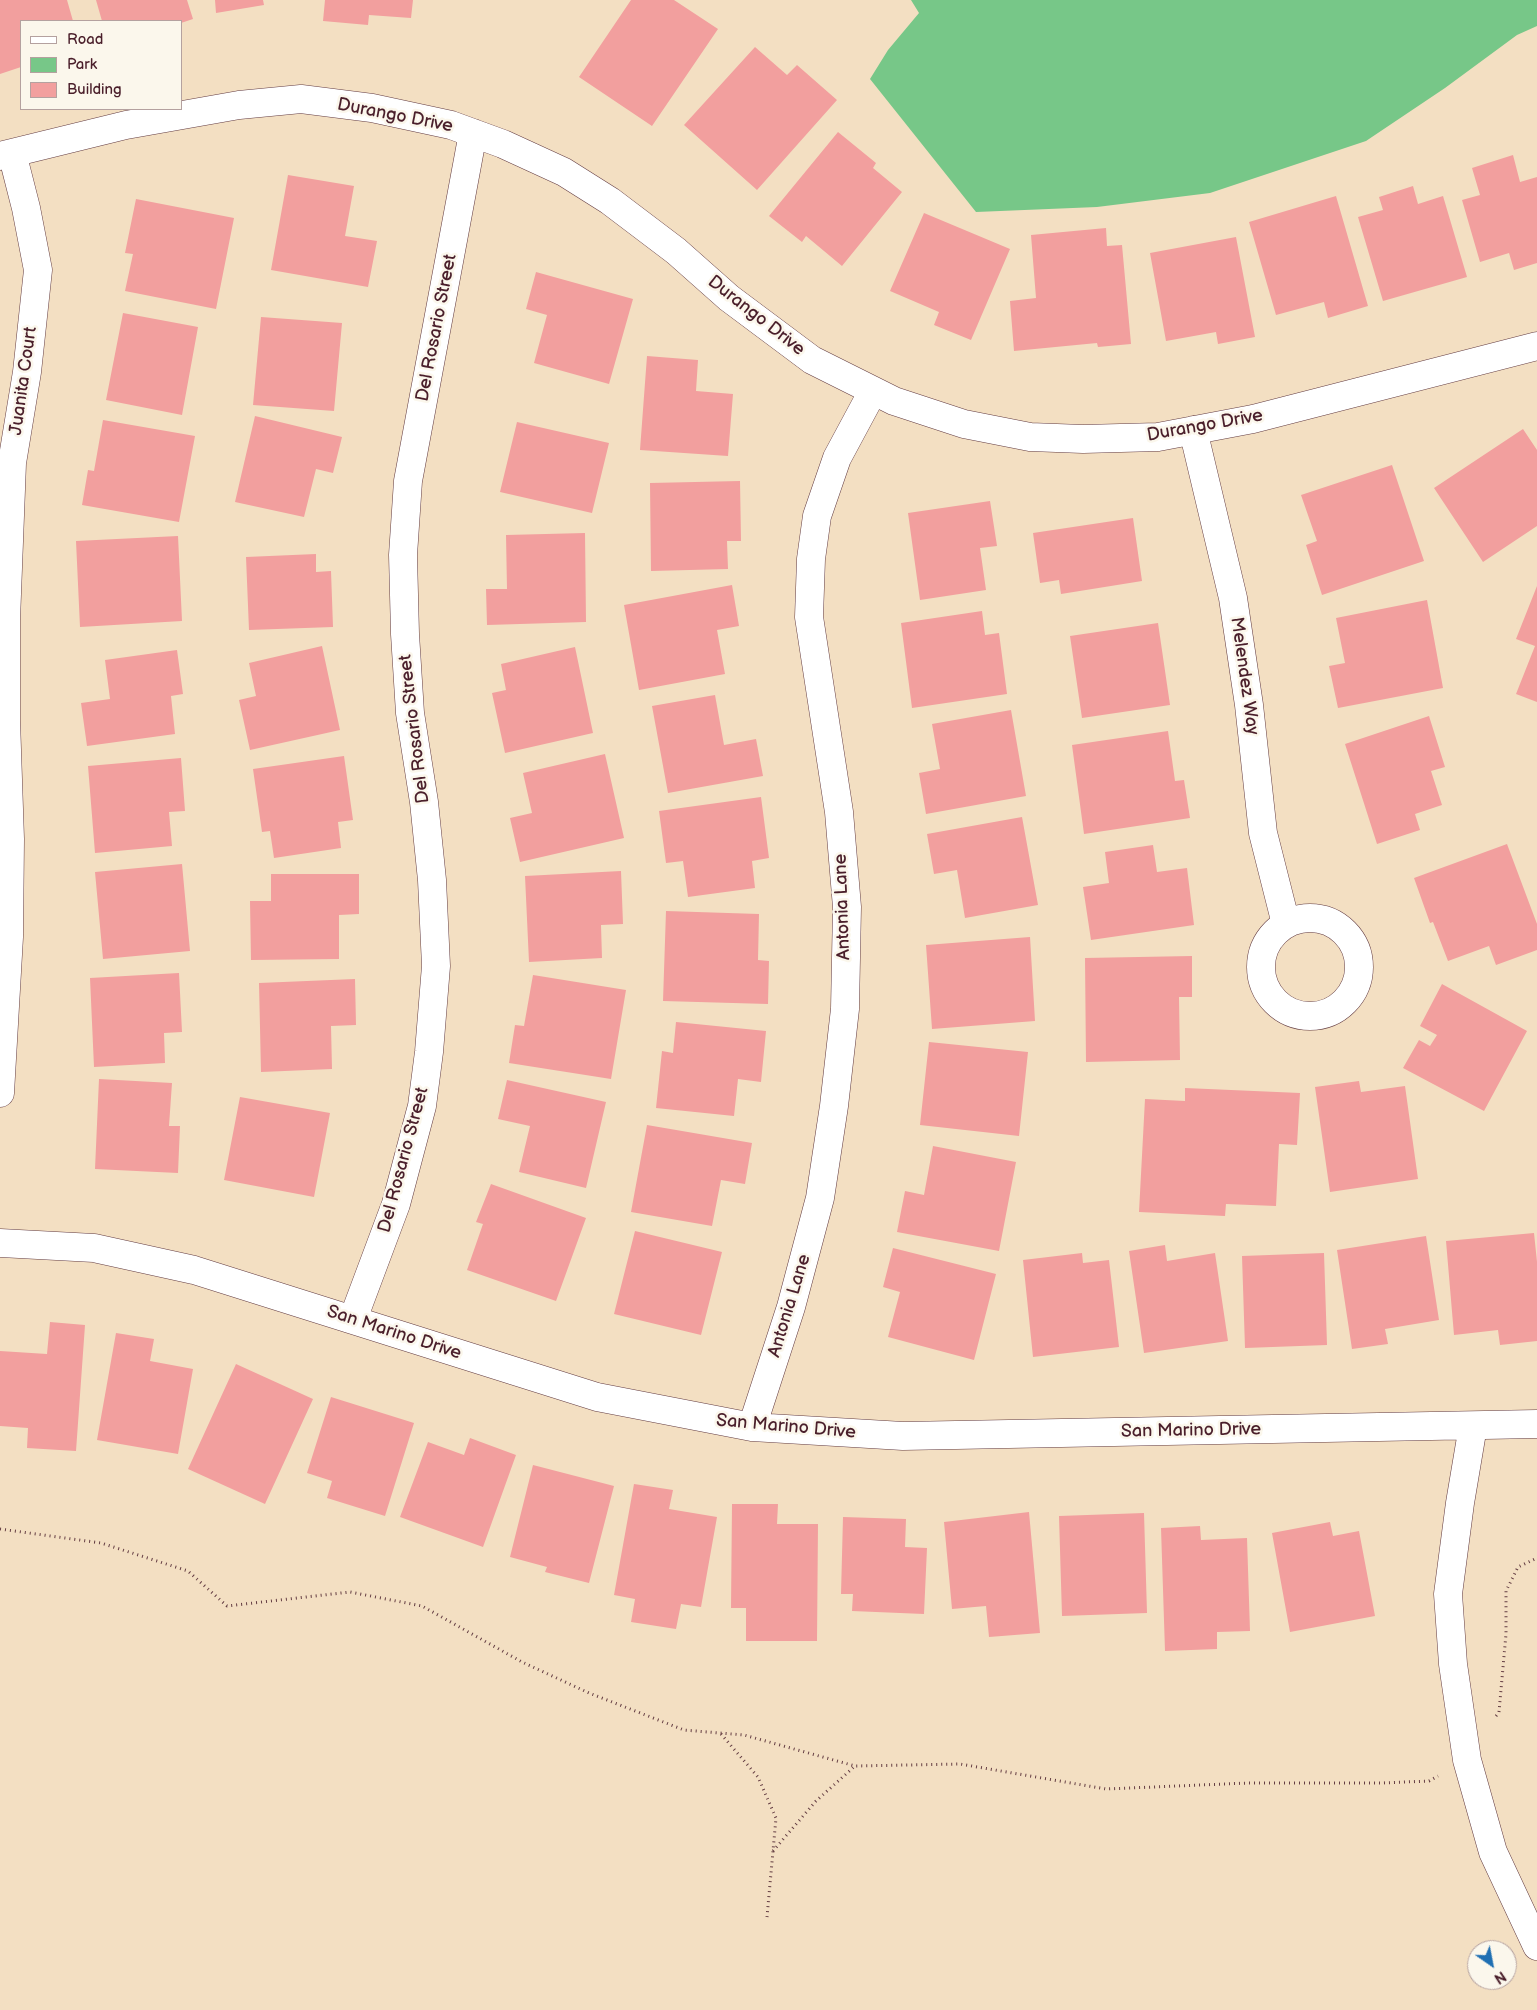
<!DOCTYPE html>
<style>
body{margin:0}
#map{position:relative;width:1537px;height:2010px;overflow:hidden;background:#f3dfc2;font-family:"Balsamiq Sans",sans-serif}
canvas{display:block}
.legend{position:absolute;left:20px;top:20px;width:162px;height:90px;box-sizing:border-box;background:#fbf7ec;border:1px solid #b4a19f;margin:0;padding:6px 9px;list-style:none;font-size:15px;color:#4a1f2b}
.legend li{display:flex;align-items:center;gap:10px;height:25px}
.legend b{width:25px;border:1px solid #b4a19f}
.north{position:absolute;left:1467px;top:1940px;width:50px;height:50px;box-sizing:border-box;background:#fbf7ec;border:1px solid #b4a19f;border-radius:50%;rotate:147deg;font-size:14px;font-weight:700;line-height:20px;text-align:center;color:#4a1f2b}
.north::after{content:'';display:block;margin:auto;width:18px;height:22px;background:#1f6fb2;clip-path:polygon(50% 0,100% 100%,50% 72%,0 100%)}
</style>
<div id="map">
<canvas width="1537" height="2010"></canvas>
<ul class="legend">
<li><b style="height:6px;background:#fff"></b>Road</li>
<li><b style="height:14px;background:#77c788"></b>Park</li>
<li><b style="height:14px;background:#f29f9e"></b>Building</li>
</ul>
<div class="north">N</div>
</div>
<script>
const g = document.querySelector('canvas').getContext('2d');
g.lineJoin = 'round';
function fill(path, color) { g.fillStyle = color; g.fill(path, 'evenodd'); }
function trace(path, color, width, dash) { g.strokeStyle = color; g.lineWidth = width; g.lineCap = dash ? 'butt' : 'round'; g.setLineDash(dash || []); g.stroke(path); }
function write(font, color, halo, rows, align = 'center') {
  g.font = font + ' "Balsamiq Sans",sans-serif'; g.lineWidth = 5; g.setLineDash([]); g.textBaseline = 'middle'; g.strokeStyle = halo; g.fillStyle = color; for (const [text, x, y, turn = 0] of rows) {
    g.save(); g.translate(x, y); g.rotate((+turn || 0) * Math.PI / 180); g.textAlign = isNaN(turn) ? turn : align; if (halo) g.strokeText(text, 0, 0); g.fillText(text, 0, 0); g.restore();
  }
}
fill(new Path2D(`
 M911 0H1537V26L1517 35 1445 88 1366 141 1210 193 1097 207 976 212 870 79 888 50 919 13Z`), '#77c788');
fill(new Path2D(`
 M0 0H67L73 21H21V67L0 74Z
 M96 0H187L193 19 181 23V21H102Z
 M215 0H263L264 5 216 13Z
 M325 0H413L411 18 369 15 368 25 323 21Z
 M631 0H674L718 29 652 126 579 77Z
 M755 47 787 75 797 65 837 100 757 190 684 125Z
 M838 132 876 163 873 168 902 192 842 266 806 236 802 242 769 216Z
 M1513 155 1520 182 1537 177V263L1514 270 1509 253 1480 262 1462 200 1480 195 1472 168Z
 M288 175 354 186 345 236 377 241 368 287 271 270Z
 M1413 186 1418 204 1443 196 1467 277 1383 301 1358 217 1383 210 1379 197Z
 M1336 196 1368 306 1328 318 1324 302 1276 315 1249 222Z
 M136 199 234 218 216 309 125 291 133 254 125 253Z
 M924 213 1010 249 971 340 934 325 939 312 890 291Z
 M1106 228 1107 246 1122 245 1131 344 1098 347 1097 343 1014 351 1010 301 1036 298 1031 235Z
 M1236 237 1255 337 1218 344 1216 332 1166 341 1150 253Z
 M536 272 633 299 609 384 534 363 547 315 526 309Z
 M123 313 198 327 182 415 106 400Z
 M261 317 342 323 334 411 253 405Z
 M647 356 698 360 696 391 733 394 728 456 640 450Z
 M255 416 342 437 333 473 316 469 304 517 235 502Z
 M103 420 195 436 179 522 82 505 88 470 94 471Z
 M517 422 609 443 592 513 500 492Z
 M1523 429 1537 450V526L1483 562 1434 488Z
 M1392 465 1424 561 1322 595 1306 545 1317 541 1301 495Z
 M740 481 741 541H727L728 569 651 571 650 483Z
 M990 501 997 546 980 548 986 590 920 600 908 513Z
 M1133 518 1142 581 1061 594 1059 580 1040 583 1033 533Z
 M585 533 586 622 487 625 486 589H507L506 535Z
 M178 536 182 621 80 627 76 541Z
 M316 554V572L331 571 333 627 249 630 246 557Z
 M732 585 739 626 717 630 725 674 639 690 624 605Z
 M1537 586V702L1516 694 1535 646 1516 639Z
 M1427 600 1443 688 1338 708 1329 666 1345 663 1336 618Z
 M982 611 985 635 999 633 1007 694 912 708 901 623Z
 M1158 623 1170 705 1082 718 1070 636Z
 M322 646 340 730 250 750 239 700 256 696 249 663Z
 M575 647 593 733 505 753 492 693 506 690 501 664Z
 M177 650 183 694 171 696 175 734 87 746 81 703 110 699 105 660Z
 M715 695 724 745 756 739 763 776 668 793 652 706Z
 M1011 710 1026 796 926 814 919 773 940 769 932 724Z
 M1429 716 1445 767 1431 771 1442 805 1415 814 1420 830 1377 844 1345 744Z
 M1168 731 1175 781 1184 780 1190 818 1084 834 1072 745Z
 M605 754 624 838 520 862 510 818 532 813 523 773Z
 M344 756 353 820 338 822 341 848 274 858 270 831 262 832 253 769Z
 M181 758 185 811 169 812 172 846 95 853 88 766Z
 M761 797 769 858 752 861 755 888 688 897 683 861 666 863 659 811Z
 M1022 817 1038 905 965 918 957 870 934 874 927 834Z
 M1507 844 1537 924V950L1496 965 1489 946 1448 961 1433 922 1430 923 1414 878Z
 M1153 845 1157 872 1187 868 1194 925 1091 940 1083 887 1109 883 1105 852Z
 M182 864 190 951 103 959 95 872Z
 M621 871 623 924 601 925 602 958 529 962 525 876Z
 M271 874H359V914L339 915V959L251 960 250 901H271Z
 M666 911 759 914 758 960 769 961 768 1004 663 1001Z
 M1030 937 1035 1021 932 1029 926 945Z
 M1192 956V997H1179L1180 1060 1086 1062 1085 958Z
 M179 973 182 1032 164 1033 165 1063 94 1067 90 978Z
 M533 975 626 990 611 1079 509 1063 515 1025 524 1026Z
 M355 979 356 1025 331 1026 332 1069 261 1072 259 983Z
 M1442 984 1527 1031 1484 1111 1403 1068 1419 1040 1430 1046 1437 1035 1420 1026Z
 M676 1022 766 1031 761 1082 738 1079 734 1116 656 1108 662 1051 673 1053Z
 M929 1042 1028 1052 1019 1136 920 1125Z
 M99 1079 172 1083 169 1126H180L178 1173 95 1169Z
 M507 1080 606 1102 586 1188 519 1172 530 1126 498 1119Z
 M1359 1081 1361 1092 1405 1086 1418 1179 1330 1192 1315 1087Z
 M1185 1088 1300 1093 1297 1145 1279 1144 1276 1206 1226 1204 1225 1216 1139 1212 1145 1099 1185 1101Z
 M240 1097 330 1113 314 1197 224 1180Z
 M647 1125 752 1143 745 1184 721 1180 712 1226 631 1212Z
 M933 1146 1016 1162 999 1251 897 1232 905 1191 924 1195Z
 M491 1184 586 1218 556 1301 467 1270 483 1224 476 1222Z
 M635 1231 722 1252 701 1335 614 1314Z
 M1534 1233 1537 1262V1341L1500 1345 1498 1330 1454 1335 1446 1241Z
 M1426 1236 1439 1320 1385 1329 1388 1344 1352 1349 1337 1250Z
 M1165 1245 1167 1261 1215 1253 1228 1341 1144 1353 1129 1251Z
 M893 1248 996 1274 974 1360 888 1337 900 1292 883 1287Z
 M1082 1253 1083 1263 1109 1260 1119 1347 1033 1357 1023 1260Z
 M1324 1253 1327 1345 1245 1348 1242 1256Z
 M50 1322 85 1325 76 1451 27 1448 28 1428 0 1426V1351L47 1354Z
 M116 1333 154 1339 150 1361 193 1369 178 1454 97 1440Z
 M236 1364 313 1399 265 1504 188 1469Z
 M331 1397 414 1423 385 1516 327 1498 332 1481 307 1473Z
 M470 1438 516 1455 483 1547 400 1517 428 1442 464 1455Z
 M533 1465 614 1486 589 1583 545 1572 547 1567 510 1557Z
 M634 1484 673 1490 669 1509 717 1517 701 1607 681 1604 676 1629 631 1622 635 1599 614 1595Z
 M732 1504H778L777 1524H818L817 1641H746V1608H731Z
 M1029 1512 1040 1633 989 1637 986 1606 952 1609 944 1522Z
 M1144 1513 1147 1613 1062 1616 1059 1516Z
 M843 1517 906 1519 905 1547 927 1548 924 1614 852 1611 853 1594H841Z
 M1330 1522 1333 1536 1359 1531 1375 1616 1290 1632 1272 1533Z
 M1200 1526 1201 1540 1247 1538 1250 1631 1217 1632V1649L1165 1651 1161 1528Z`), '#f29f9e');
const minor = new Path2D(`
 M0 156 126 125 239 105 301 99 372 108 451 125 503 144 564 172 610 201 676 251 729 298 812 360 894 401 964 424 1030 437 1083 439 1158 437 1253 419 1537 346
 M1193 430 1233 598 1249 705 1263 833 1286 924
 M1261 967a49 49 0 1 1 98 0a49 49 0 1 1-98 0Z
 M0 1093 9 937 10 839 6 720V620L12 463 27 372 38 270 26 208 12 153
 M0 1243 94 1248 194 1270 597 1397 752 1427 903 1436 1537 1424
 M353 1319 396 1204 422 1106 429 1052 436 966 432 880 424 802 410 713 405 634 403 555 408 481 473 133
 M1473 1426 1460 1503 1448 1594 1453 1664 1467 1760 1493 1852 1537 1946
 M752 1427 791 1307 820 1198 834 1106 845 1009 847 907 839 812 809 617 811 559 817 516 837 458 873 391`);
trace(minor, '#633c42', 29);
trace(new Path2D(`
 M0 1529 101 1543 188 1571 227 1606 350 1592 422 1606 522 1662 589 1693 684 1730 744 1735 855 1766 960 1764 1106 1789 1248 1783H1382L1429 1781 1438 1776
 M1496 1716 1499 1712 1506 1634V1591L1518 1567 1537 1558
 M721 1734 758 1777 776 1818 767 1917
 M773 1851 816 1801 855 1766`), '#633c42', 3, [1, 4]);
trace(minor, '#fff', 28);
write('18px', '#4a1f2b', '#fbf7ec', [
 ["Durango Drive",395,116,11],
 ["Durango Drive",756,316,38],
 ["Del Rosario Street",437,328,-79],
 ["Juanita Court",24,381,-82],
 ["Durango Drive",1205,426,-10],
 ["Melendez Way",1244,676,82],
 ["Del Rosario Street",415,729,-97],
 ["Antonia Lane",843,907,-92],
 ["Del Rosario Street",404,1160,-75],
 ["Antonia Lane",790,1306,-73],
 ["San Marino Drive",394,1333,18],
 ["San Marino Drive",786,1427,5],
 ["San Marino Drive",1191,1431,-1]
]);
</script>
